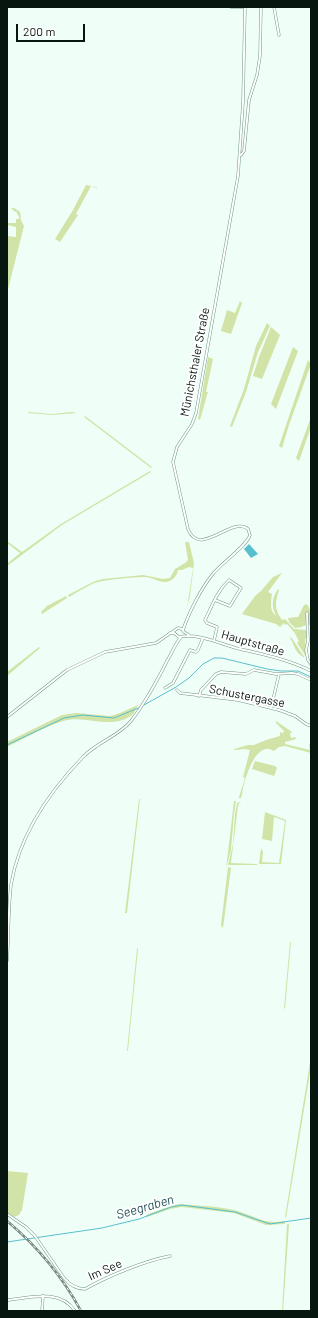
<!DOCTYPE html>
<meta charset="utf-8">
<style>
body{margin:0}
#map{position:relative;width:318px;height:1318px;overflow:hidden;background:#effff7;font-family:Barlow,sans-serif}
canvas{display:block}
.frame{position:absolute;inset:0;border:8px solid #081610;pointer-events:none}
.scale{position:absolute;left:16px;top:24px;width:69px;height:18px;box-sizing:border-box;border:2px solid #081610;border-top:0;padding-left:5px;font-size:12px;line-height:14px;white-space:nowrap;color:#081610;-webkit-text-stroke:3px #fff;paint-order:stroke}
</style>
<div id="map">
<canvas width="318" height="1318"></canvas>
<div class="frame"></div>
<div class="scale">200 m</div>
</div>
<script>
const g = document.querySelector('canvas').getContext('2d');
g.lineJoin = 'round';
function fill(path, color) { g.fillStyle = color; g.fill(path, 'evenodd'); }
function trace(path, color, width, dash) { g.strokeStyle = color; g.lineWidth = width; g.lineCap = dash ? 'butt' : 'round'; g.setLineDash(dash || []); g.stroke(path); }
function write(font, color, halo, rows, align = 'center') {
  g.font = font + ' Barlow,sans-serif'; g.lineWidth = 4; g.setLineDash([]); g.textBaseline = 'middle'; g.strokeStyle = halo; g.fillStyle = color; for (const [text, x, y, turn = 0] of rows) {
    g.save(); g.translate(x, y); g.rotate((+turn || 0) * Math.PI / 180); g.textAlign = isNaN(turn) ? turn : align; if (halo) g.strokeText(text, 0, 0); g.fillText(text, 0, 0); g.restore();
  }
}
fill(new Path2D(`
 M86 185 97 187V188L91 186 76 214 78 215 60 242 55 239 73 210Z
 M11 208H14L20 212 21 220 24 226 7 293V236L16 237V227L7 225V223H16V219H19V217L16 211 15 212Z
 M240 301 242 303 231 334 221 331 227 310 235 313Z
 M267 323 270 326 258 352 246 392 232 427 230 426 244 389 256 346Z
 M271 327 280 335 262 379 253 376 259 357Z
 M293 347 298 351 276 409 271 404Z
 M208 357 213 359 206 392H208L207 395 200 420 198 419Z
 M308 360 311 364 289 425 282 448 279 446Z
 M28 412 52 414 72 412 77 413 52 415 28 413Z
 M85 416 152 467 151 468 84 417Z
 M311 417V427L299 461 296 458Z
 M150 471 151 472 62 525 7 566V564L20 553 7 543V541L22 552 61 524Z
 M185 542H189L194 563 190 596 187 608 193 568 189 567 182 570H178C177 576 172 582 165 582 158 582 152 577 144 577 135 577 103 580 94 583 86 587 77 592 69 597L68 595 95 581 103 579 143 575 163 579 170 578 175 569 185 563 188 560Z
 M282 573 268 592 272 594C271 602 269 610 276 616 271 605 272 598 278 589L279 590C275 603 274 609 282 620L285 619 294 629 306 630 308 637 305 639 307 658 297 643 299 641 294 632 287 624 285 625 284 623 280 627 276 624 242 614 255 596 261 591 273 577Z
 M66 596 67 598 42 614 41 612 47 606Z
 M307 604 311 612V625L303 626 302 627 295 628 289 622 288 618 298 617 304 605Z
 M291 637 305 658C293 651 296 647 290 638Z
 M39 647 40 648 7 676V672Z
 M138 705C136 708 134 714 132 715 110 731 86 714 63 721 44 727 25 738 7 747V742L62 715 76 713 110 716 120 713Z
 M276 721 292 732 290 734 291 738 295 737 296 739 285 742V744L310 750 309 745 311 741V753L285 746 279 747 274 751C271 750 269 748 266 749 253 751 246 777 243 788 242 792 243 795 240 799L239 797 245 778 243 777 250 750 245 749 234 750V749L248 745H254L266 740 280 736V732L283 733 284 731 276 723Z
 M255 761 275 766 277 768 274 776 252 769Z
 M139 799H140L127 913H125Z
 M234 801H236L234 814 231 850 226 869Z
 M240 802 241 803H239L238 806 231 863 257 864V865H228L233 844 235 814 237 803Z
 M265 812 286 820 281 864H259L261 848 263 852 262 862 279 863 285 821 274 817 272 841 262 839Z
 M228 867 231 868 223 928 222 927 221 925Z
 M290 942H291L285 1009 284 1008Z
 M137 948 138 949 128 1051H127Z
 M311 1056V1067L286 1218 285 1217Z
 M7 1171 28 1173 22 1210 19 1215 14 1217 7 1212Z
 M181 1204C198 1206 217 1206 234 1210 254 1215 262 1225 285 1221V1224L266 1225 234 1213 182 1207 170 1209 147 1217 146 1215 173 1205Z
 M287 1224H289L283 1311H282Z`), '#d1e3a6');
fill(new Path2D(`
 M249 544 258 554 251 558 244 549Z`), '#58bfce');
trace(new Path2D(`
 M144 705 176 687 189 678 203 664 214 658H222L267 669 281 671H298L311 677
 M7 745 64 718 83 715 114 718 141 707
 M7 1242 102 1228 139 1219 171 1207 182 1205 235 1212 270 1224 311 1218`), '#58bfce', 1);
const minor = new Path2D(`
 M231 7H245
 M274 7 279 35
 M241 155 244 151 249 100 257 75 260 56 261 7
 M307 613 308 641 306 650 308 660 311 664
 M183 630C189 612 201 589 212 575 221 563 247 546 250 535L248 529C232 515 200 559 188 529L173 462 177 447 192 424 196 413 238 176 243 102 245 7
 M170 633H174L179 637C198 633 218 643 236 648 261 654 288 659 311 671
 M214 641 217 627 207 623 205 620C212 606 217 591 229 580L241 588 230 606 215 600
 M165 688 173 683 190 650 196 652 198 650 203 638
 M177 690 180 693 238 700 279 710 295 716 306 724 311 726
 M199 696 201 690 216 674 221 672 246 674 254 670 276 674 292 673 298 674 311 680
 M271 708 279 674
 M7 717 67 670 105 652 156 643 178 628 182 629 184 632 189 635
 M7 961C9 936 8 910 11 885 19 836 49 792 83 757 97 742 119 736 131 721 145 703 157 681 167 661 172 653 175 644 181 637
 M7 1214 26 1227 35 1236 64 1278C69 1284 77 1289 85 1289 108 1276 144 1261 170 1256
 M7 1300C29 1298 60 1288 75 1311
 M42 1311 43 1296`);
trace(minor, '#719685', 3);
trace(minor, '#fff', 2);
const rail = new Path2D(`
 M7 1221C37 1246 62 1276 81 1311`);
trace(rail, '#7a8982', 2.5);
trace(rail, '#fff', 1, [3]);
write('12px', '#081610', '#fff', [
 ["Münichsthaler Straße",195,362,-79],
 ["Hauptstraße",253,643,16],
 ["Schustergasse",247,696,11],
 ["Im See",105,1270,-24]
]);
write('italic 13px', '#27555c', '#fff', [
 ["Seegraben",145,1207,-16]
]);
</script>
